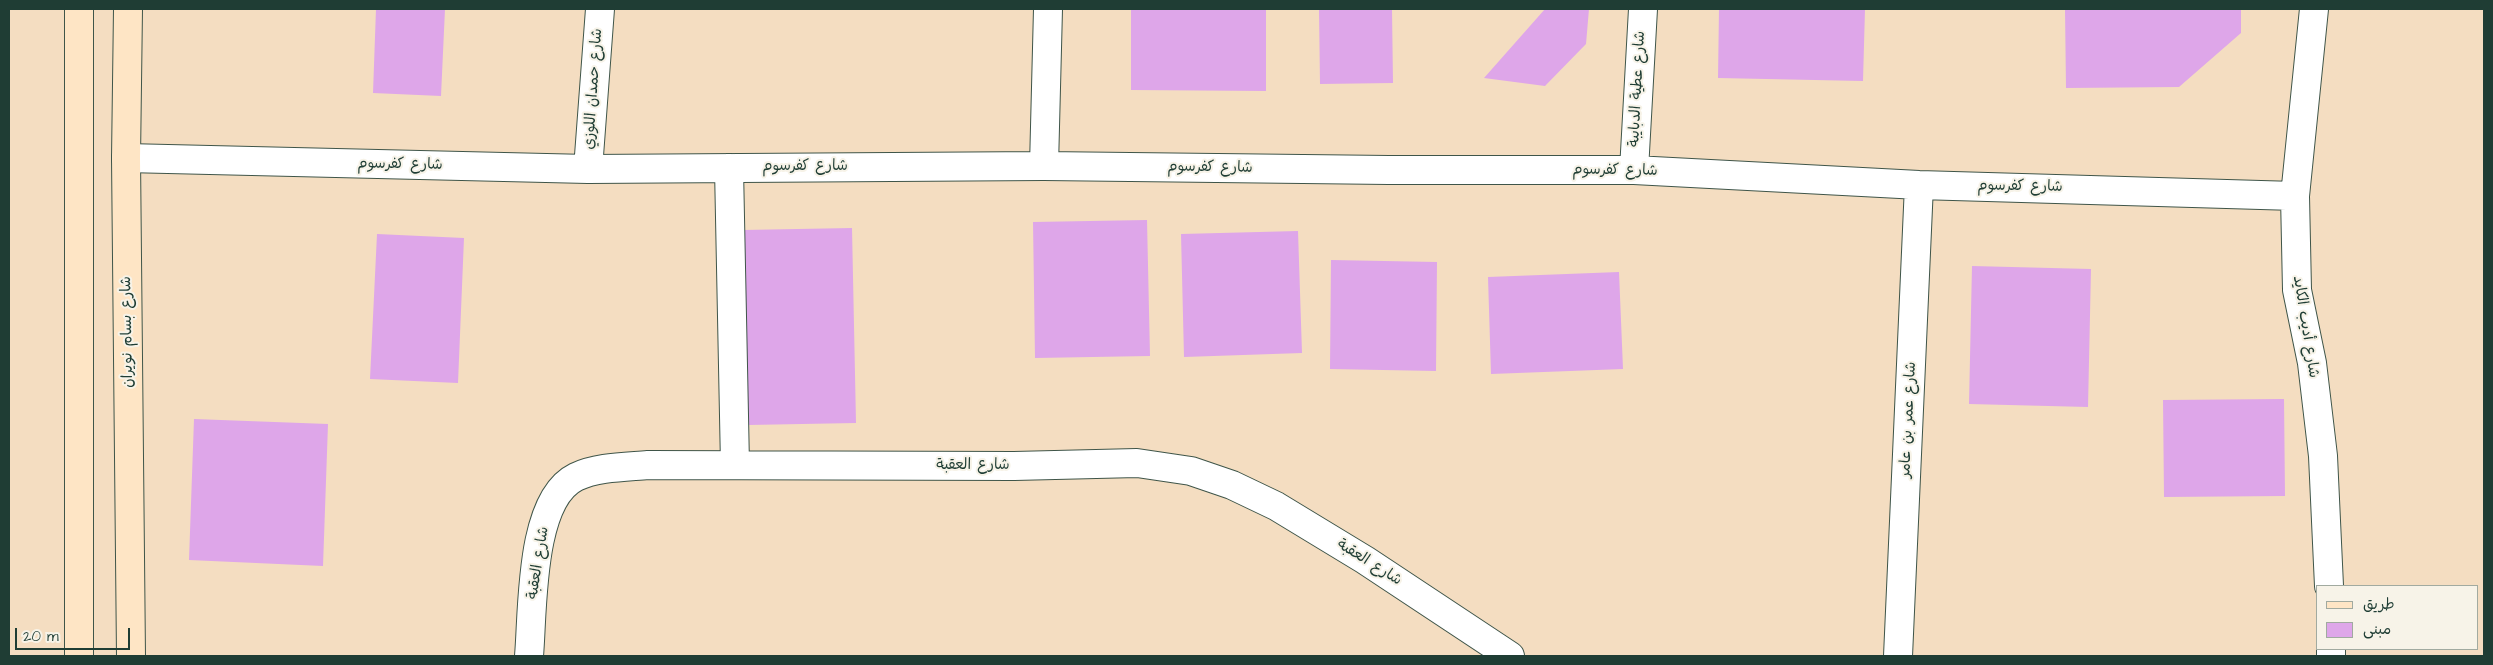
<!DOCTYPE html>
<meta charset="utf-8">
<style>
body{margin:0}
#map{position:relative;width:2493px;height:665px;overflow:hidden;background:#f4ddc1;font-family:"Architects Daughter","Playpen Sans Arabic",sans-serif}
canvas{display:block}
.frame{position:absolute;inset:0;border:10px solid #1f3d34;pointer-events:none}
.legend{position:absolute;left:2316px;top:585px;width:162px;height:65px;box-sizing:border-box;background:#f7f3e8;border:1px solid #a1aaa0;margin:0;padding:6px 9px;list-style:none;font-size:15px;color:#1f3d34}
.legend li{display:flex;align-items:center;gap:10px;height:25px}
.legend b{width:25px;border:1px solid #a1aaa0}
.scale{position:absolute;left:15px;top:628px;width:115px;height:22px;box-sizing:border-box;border:2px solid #1f3d34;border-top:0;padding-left:6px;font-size:15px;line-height:18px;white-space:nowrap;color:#1f3d34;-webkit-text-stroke:4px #f7f3e8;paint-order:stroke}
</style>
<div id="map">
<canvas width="2493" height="665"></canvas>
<div class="frame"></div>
<ul class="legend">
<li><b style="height:6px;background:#fee5c5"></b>طريق</li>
<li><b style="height:14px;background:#dea6e9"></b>مبنى</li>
</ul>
<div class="scale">20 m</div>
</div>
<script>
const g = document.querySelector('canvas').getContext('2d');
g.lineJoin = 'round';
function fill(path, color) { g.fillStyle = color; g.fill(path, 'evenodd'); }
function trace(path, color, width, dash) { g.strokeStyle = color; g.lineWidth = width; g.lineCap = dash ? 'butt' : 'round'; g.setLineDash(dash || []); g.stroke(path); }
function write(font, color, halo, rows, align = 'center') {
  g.font = font + ' "Architects Daughter","Playpen Sans Arabic",sans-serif'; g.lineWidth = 4; g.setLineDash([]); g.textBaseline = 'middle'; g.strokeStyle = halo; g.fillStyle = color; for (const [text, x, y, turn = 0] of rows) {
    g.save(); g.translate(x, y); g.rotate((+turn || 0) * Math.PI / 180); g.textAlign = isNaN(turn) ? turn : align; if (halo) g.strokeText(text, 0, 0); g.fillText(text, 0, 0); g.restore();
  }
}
fill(new Path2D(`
 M376 9H445L441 96 373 93Z
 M1131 9H1266V91L1131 90Z
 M1319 9H1392L1393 83 1320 84Z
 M1545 9H1589L1586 44 1545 86 1484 78Z
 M1719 9H1865L1863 81 1718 78Z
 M2065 9H2241V33L2179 87 2066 88Z
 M1147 220 1150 356 1035 358 1033 222Z
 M852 228 856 423 748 425 743 230Z
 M1298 231 1302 353 1184 357 1181 234Z
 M377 234 464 238 458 383 370 379Z
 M1331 260 1437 262 1436 371 1330 369Z
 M1972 266 2091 269 2088 407 1969 404Z
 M1619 272 1623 369 1491 374 1488 277Z
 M2284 399 2285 496 2164 497 2163 400Z
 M194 419 328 424 323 566 189 560Z`), '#dea6e9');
const street = new Path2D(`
 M2314 9 2295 196 2297 290 2312 363 2323 456 2329 586
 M126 158 588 169 1044 166 1389 170H1634L1919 185 2295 196
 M1044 166 1048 9
 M729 168 735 465
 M588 169 600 9
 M1634 170 1643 9
 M2331 649V656
 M529 656C533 612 529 500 576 477 597 467 625 467 648 465L1014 466 1137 463 1191 471 1232 485 1276 506 1365 560 1510 656
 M1898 656 1919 185`);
const secondary = new Path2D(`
 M79 9V656
 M128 9 126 158 131 656`);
trace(street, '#3f5549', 30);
trace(secondary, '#3f5549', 30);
trace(street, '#fff', 28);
trace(secondary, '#fee5c5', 28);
write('15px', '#1f3d34', '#f7f3e8', [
 ["شارع حمدان اللوزي",594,89,-86],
 ["شارع عطية الدبايبة",1638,89,-87],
 ["شارع كفرسوم",400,165,1],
 ["شارع كفرسوم",805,167],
 ["شارع كفرسوم",1210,168,1],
 ["شارع كفرسوم",1615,171,1],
 ["شارع كفرسوم",2020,187,1],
 ["شارع أديب الكايد",2305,327,81],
 ["شارع بسام نويران",128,332,-91],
 ["شارع عمر بن عامر",1909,420,-87],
 ["شارع العقبة",973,466],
 ["شارع العقبة",539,563,-81],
 ["شارع العقبة",1369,563,32]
]);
</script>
